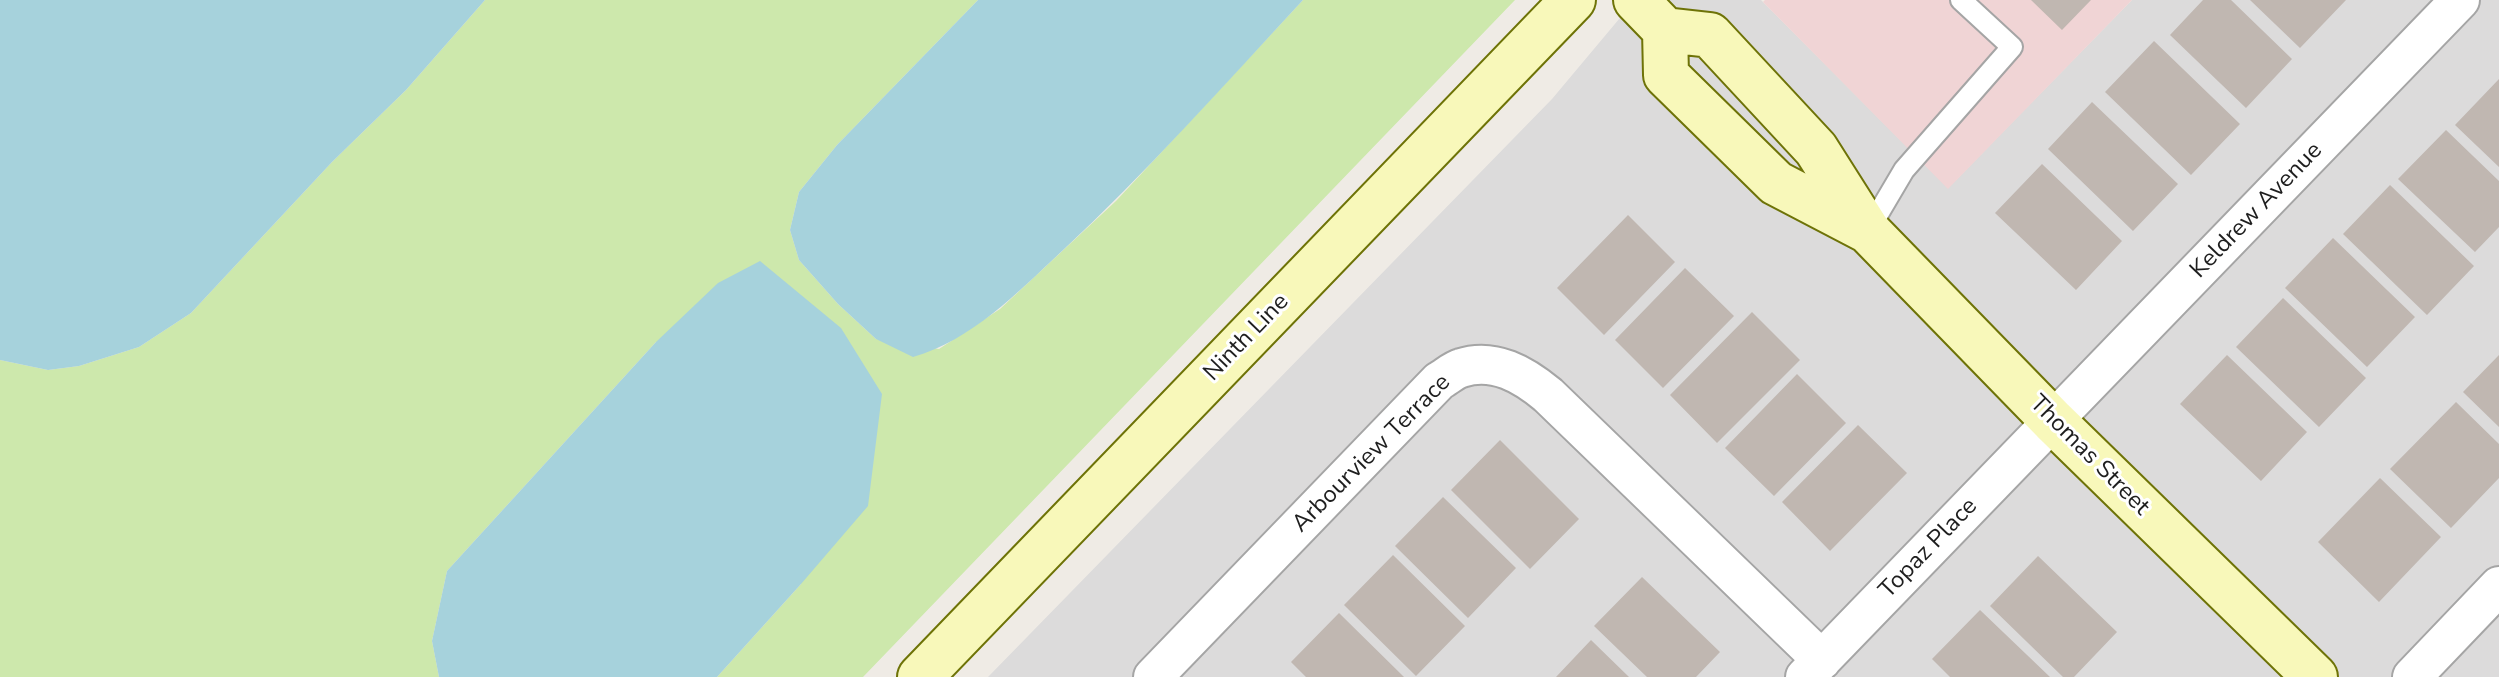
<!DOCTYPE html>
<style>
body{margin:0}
canvas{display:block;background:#efebe5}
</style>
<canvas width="2499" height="677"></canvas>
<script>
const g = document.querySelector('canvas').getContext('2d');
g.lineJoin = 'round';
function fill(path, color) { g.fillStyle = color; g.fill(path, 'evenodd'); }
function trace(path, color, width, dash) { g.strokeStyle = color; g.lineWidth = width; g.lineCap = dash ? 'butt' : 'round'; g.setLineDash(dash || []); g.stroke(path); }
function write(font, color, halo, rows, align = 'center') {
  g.font = font + ' "Nunito Sans",sans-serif'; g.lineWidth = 6; g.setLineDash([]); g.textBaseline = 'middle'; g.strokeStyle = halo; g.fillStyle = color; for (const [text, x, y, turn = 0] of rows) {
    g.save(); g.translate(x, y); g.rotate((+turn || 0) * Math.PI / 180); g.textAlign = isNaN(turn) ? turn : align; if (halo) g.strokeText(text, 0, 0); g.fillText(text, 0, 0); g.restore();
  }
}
fill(new Path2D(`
 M1635 0H1761L1948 188 2132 0H2499V677H988L1552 99Z`), '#dcdbdb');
fill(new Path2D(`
 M1765 0H2132L1948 189 1763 2Z`), '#f0d4d5');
fill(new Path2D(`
 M485 0H978L837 145 799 192 790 230 799 260 838 304 876 339 939 349 1000 309 1116 201 1303 0H1515L863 677H717L801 584 656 342 447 571 432 641 439 677H0V360L48 370 79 366 139 347 191 313 332 162 406 90Z`), '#cde8ac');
fill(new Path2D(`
 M0 0H485L406 90 332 162 191 313 139 347 79 366 48 370 0 360Z
 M978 0H1303C1224 85 1146 173 1061 252 1017 293 972 340 913 357L876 339 838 304 799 260 790 230 799 192 837 145Z
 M760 261 841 328 882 394 868 506 801 584 717 677H439L432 641 447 571 656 342 718 283Z`), '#a6d2dc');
fill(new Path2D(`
 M2031 0H2091L2062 30Z
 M2203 0H2231L2292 59 2246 108 2170 35Z
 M2250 0H2346L2300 48Z
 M2154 41 2240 124 2191 175 2105 92Z
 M2499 79V167L2455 125Z
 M2092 102 2178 184 2133 231 2048 149Z
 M2446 130 2499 181V227L2475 252 2398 179Z
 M2042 164 2122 241 2076 290 1995 213Z
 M2390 185 2474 266 2427 315 2343 234Z
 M1628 215 1675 262 1604 335 1557 288Z
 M2333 238 2415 317 2367 367 2285 288Z
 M1685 268 1734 316 1663 388 1615 340Z
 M2283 298 2366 378 2319 427 2236 347Z
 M1752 312 1800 360 1717 443 1670 395Z
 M2227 355 2307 432 2261 481 2180 404Z
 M2499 355V427L2463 392Z
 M1797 374 1846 423 1774 496 1725 448Z
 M2456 402 2499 444V478L2451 528 2390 469Z
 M1858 425 1907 473 1830 551 1782 502Z
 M1500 440 1579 519 1530 569 1451 490Z
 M2380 478 2441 537 2379 602 2318 542Z
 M1443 497 1516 568 1468 618 1395 546Z
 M1393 555 1465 626 1416 676 1344 605Z
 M2038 556 2117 632 2074 677H2063L1990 606Z
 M1642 577 1720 652 1696 677H1647L1594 626Z
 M1980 610 2050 677H1950L1932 659Z
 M1339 613 1404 677H1306L1291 662Z
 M1591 640 1629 677H1556Z`), '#c0b7b1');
const lane = new Path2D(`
 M1868 231 1904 170 2012 47 1961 0`);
const street = new Path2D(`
 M1153 677 1439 381C1446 377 1454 370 1461 368 1494 357 1524 375 1548 395L1822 660
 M1805 677 2460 0
 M2412 677 2499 586`);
const secondary = new Path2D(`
 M1636 0 1665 30 1710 35 1816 149 1868 231 2053 421 2315 677
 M1665 30 1666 75 1776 183 1866 230
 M920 677 1573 0`);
trace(lane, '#a5a5a5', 24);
trace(street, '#a5a5a5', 42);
trace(secondary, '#6e7307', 48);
trace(lane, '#fff', 20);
trace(street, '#fff', 38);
trace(secondary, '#f8f8ba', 44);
write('24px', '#1e1e1e', '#fff', [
 ["Keldrew Avenue",2257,211,-46],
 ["Ninth Line",1247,338,-46],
 ["Arbourview Terrace",1372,454,-45],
 ["Thomas Street",2089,456,45],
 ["Topaz Place",1929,549,-46]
]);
</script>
